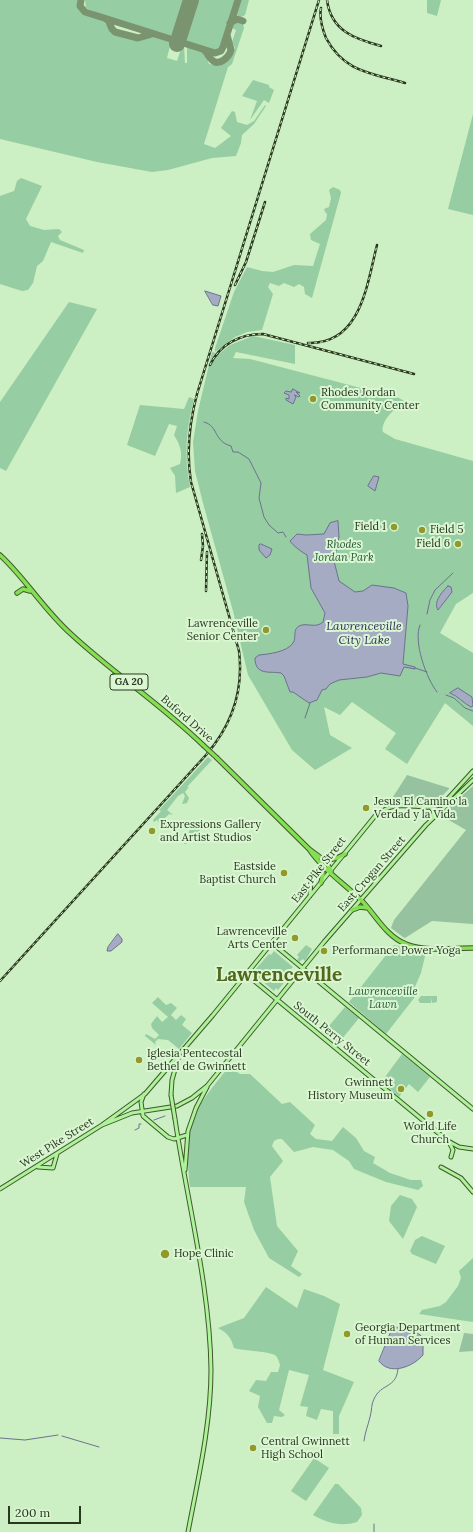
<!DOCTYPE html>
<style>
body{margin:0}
#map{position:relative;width:473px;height:1532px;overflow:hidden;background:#ccefc3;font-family:Lora,serif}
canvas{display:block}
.scale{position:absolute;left:8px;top:1506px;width:73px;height:18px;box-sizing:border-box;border:2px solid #29391e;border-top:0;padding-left:5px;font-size:12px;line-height:14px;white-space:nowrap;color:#29391e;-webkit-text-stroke:3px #daf6d3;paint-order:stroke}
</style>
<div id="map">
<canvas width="473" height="1532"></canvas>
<div class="scale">200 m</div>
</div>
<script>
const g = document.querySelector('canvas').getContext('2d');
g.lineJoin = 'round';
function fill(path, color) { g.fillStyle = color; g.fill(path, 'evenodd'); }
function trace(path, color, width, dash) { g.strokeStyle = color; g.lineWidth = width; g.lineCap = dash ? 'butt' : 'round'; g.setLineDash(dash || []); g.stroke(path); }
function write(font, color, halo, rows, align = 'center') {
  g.font = font + ' Lora,serif'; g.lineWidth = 4; g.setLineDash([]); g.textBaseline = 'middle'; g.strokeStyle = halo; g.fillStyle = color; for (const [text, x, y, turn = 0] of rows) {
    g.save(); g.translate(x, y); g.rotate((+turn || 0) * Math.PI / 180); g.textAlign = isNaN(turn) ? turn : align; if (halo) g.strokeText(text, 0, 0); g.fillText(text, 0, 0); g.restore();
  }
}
fill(new Path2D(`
 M0 0H79L78 7 81 12 104 21 111 33 139 41 151 35 171 42 167 58 177 61 182 46H184L185 63H187V47L204 52 209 64C223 67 231 60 235 48L232 42 236 30 232 28V25L235 22 239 21 243 24 244 28 232 64 228 67 204 144 215 148 231 136 221 128 232 111 235 112 237 122 247 125 254 121 265 105 266 106 254 124 242 135 241 143 236 156 212 158 168 170 152 172 97 162 0 139Z
 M85 0H185L175 33 170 36 104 16 86 8Z
 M197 0H235L220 47 217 51 188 43 185 38Z
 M240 0H249L245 15 241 17 238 16 236 12Z
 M427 0H441L437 16 427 13Z
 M253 80 269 85V87L274 90 269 103 264 100 250 120 257 101 242 96Z
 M473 114V215L448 209Z
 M21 178 42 186 26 219 30 226 44 230 59 229 62 232 58 236 60 240 84 250 83 253 51 242 43 261 37 266 33 283 28 290 22 291 0 284V196L14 191 17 181Z
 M333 187 340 190 341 193 312 298 305 294 304 287 299 284 294 287 284 283 279 286 270 283 268 287 273 294 262 330 247 332 235 337 215 352V348L234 292 247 267 262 271 273 272 294 265 313 266 320 244 311 240 310 234 326 220 327 214 325 212 324 209 329 207 331 198 329 190Z
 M69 302 97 309 6 471 0 468V402Z
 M253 336 295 345V364L236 352 233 358 250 359 399 398 406 402 404 406C394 406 380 423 383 432L395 439 473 461V593L456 604 440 633 473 653V726L445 703 407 764 385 749 396 733 352 702 340 715 324 707 330 735 352 748 315 770 292 750 248 675 233 611 203 503 195 471 193 442 198 411 212 352 219 354 230 345Z
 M189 397 194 399C186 429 184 457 190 487L176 493 175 476 170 468 180 464C183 452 180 445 174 435L177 426 169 424 155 456 127 445 140 405 184 409Z
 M208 757 212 760 187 787H189L185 792 189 798 187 803 182 804 185 796 183 793 178 796 167 810 173 815 169 814 163 820 165 829 157 820 154 822 153 820 161 811 159 810Z
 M194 820 204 826 186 844H184Z
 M306 945 312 949 305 961 303 959 299 962 297 960 299 957 297 955Z
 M394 945 426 952 421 973 414 989 418 993 386 1034 349 1002Z
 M274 951 293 967 290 970 292 973 278 990 276 988 274 991 255 975 256 973 254 971 269 954 271 955Z
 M421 996H437V1002L432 1003V998L431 1003H420L418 1000Z
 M158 997 166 1005 171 1003 177 1008 171 1015 176 1020 181 1015 186 1019 182 1025 192 1033 179 1049 168 1040 158 1039 155 1042 156 1045 145 1036 146 1034 155 1039 159 1035 152 1028 151 1024 157 1016 162 1022 168 1017 152 1003Z
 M345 1007 359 1018 337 1045 323 1033Z
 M402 1054 430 1077 418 1092 409 1084 399 1097 382 1081Z
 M229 1067 240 1074H250L282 1104 290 1102 315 1125 310 1134 316 1139 332 1141 343 1127 356 1138 364 1151 375 1157 373 1163 390 1173 411 1180H421L423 1186 418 1190 386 1182 354 1169 349 1161 333 1150 313 1147 294 1152 282 1139H278L274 1141 272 1146 283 1161 270 1177 277 1226 298 1251 291 1266 302 1274 299 1277 269 1258 254 1230 244 1202 246 1187H190C184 1127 190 1113 229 1067Z
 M400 1195 412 1199 417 1207 403 1239 389 1221 391 1206Z
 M422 1236 445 1246 436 1264 412 1254 410 1251 415 1240Z
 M473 1258V1322L419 1314 422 1310 440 1306 446 1302 458 1286 461 1278 459 1271Z
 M266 1287 297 1308 304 1289 324 1296 340 1304 323 1370 354 1382 339 1416V1434H333V1411L321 1409 317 1420 306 1416 308 1407 300 1406 309 1375 289 1370 279 1410 285 1415 282 1417 274 1416 272 1423H267L258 1407 260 1396 249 1391 256 1380 266 1381 271 1372H278L280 1365C279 1362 278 1358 276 1356 271 1351 243 1351 234 1348 231 1338 228 1333 218 1328L244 1318Z
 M314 1458 329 1468 306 1501 291 1491Z
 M335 1484H338L361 1508 362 1515 357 1522C341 1527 327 1523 313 1515Z`), '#97cda2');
fill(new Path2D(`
 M407 775 449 788V789L434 804 407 799 393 802 391 800Z
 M473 786V924L432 921 405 938 403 937 391 928 394 920 466 830 440 815Z
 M464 1333 473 1334V1351L459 1352Z`), '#96c29f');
const water = new Path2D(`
 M205 291 221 296 218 306 213 305Z
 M293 389 300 393 296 392 300 396 299 397 294 395 296 397 293 404 286 400V398L289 399V395L284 393 286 391 291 392Z
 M374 476 379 477 375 491 368 486Z
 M338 521 339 537 334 561 339 581 355 592 363 591 372 585 394 588 406 593 408 606 403 664 415 667V669L404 667 400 676 381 673 367 677 339 680 330 684 326 689 322 690 317 700 309 703 293 692H290L284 676 281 673C270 671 255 676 255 658L259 655C269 654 287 652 293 643 297 637 292 630 299 626 307 622 315 629 323 622L325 613 311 588 307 555C303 553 292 545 290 541L297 534 306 535 324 534 330 523Z
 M261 544 272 549 270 555 266 558 259 550V545Z
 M448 586 451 587 452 592 438 610C433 602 442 592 448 586Z
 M458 688 472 697 473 706 471 707C463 703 458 696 450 693Z
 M118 934 122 939V942L111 951H107L108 947Z
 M393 1327C401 1327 419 1331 423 1338V1355C413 1367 389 1376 379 1361Z`);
fill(water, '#a5abc2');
trace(water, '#6c7290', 1);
trace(new Path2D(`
 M204 422C219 426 213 441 231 446L233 452H238L249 459 261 483 259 498 264 517 269 525 278 533 283 532 286 537
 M427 614 430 600 435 590 453 573
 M420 625C413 641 426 678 437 692
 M415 668 427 672
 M446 695 454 698 465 708 473 711
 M305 718 310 703
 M154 1120 165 1116
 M135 1130 139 1128V1124H141
 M62 1436 99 1447
 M0 1438 25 1440 58 1435
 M364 1441C365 1432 368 1426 370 1417 372 1411 371 1404 374 1399 381 1383 396 1389 398 1369
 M374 1524V1532`), '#6c7290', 1);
trace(new Path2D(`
 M81 0 80 6 85 12 215 53 221 51 223 47 238 0
 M106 19 108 20 112 29 115 32 138 38 152 34
 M230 23 237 19 243 21
 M204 50C208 53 208 57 212 60 219 67 229 57 231 50L227 35`), '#7a9470', 7);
trace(new Path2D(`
 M177 44 191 0`), '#7a9470', 16);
const major = new Path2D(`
 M430 807 434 811 431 819
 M310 896 311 880
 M272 943 473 1109
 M246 974 448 1141 459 1147 473 1149
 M144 1094 141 1102 143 1116 168 1137 174 1139 187 1135
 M171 1095 172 1080 179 1055
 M175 1119C187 1201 210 1287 211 1370 211 1424 198 1479 188 1532
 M102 1125 132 1113 177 1106 192 1098 207 1086 324 942 426 825 473 780
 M450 1144 453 1150 451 1157
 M38 1167 53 1168 57 1154
 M441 1167 461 1178 473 1192
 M185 1170 188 1131 196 1108 207 1087
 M0 1189 102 1125 145 1094 213 1015 375 816C399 795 421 814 443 804L473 771`);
const highway = new Path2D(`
 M0 555C26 579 44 610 71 634 113 673 162 705 203 745
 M17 593 23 589 30 591
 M217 758 309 849C317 855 329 862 331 872
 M309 849C323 870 345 884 363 902 376 916 387 937 406 944 426 952 452 948 473 948
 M324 861 337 858 345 854
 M321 865 323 874 321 883
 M352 910 360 907 368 908`);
trace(major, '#40572e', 5);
trace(highway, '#40572e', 5.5);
trace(major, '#aef39a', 3);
trace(highway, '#84e052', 3.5);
const rail = new Path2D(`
 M327 0C331 31 355 39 381 46
 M321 8C319 18 322 28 326 38 344 72 371 73 405 83
 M235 285 246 262 265 202
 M308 343C361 345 367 284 377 245
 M210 365C220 344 240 334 263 334L414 374
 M201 560 203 546 202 534
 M206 591 207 552
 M0 981 206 755C232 725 244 692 239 651L191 482C186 451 189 424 197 394L319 0`);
trace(rail, '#29391e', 2.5);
trace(rail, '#daf6d3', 1, [3]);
const majorBridge = new Path2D(`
 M171 1095 175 1119`);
const highwayBridge = new Path2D(`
 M203 745 217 758`);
trace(majorBridge, '#40572e', 5, []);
trace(highwayBridge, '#40572e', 5.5, []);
trace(majorBridge, '#aef39a', 3);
trace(highwayBridge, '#84e052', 3.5);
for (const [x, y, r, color] of [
 [313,399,4,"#919a28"],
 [394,527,4,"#919a28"],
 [422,530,4,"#919a28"],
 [458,544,4,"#919a28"],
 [266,630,4,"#919a28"],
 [366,808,4,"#919a28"],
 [152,831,4,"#919a28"],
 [284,873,4,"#919a28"],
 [295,938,4,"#919a28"],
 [324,951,4,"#919a28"],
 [139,1060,4,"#919a28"],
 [401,1089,4,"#919a28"],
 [430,1114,4,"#919a28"],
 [165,1254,5,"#919a28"],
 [347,1334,4,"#919a28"],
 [253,1448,4,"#919a28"]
]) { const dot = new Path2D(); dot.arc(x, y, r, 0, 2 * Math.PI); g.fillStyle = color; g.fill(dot); trace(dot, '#daf6d3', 1.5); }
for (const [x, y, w] of [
 [129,682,38]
]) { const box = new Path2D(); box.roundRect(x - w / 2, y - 8, w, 16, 3); g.fillStyle = '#daf6d3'; g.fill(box); trace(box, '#29391e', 1); }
write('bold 10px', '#29391e', null, [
 ["GA 20",129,682]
]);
write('11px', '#29391e', '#daf6d3', [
 ["Rhodes Jordan",321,393],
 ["Community Center",321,406],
 ["Field 1",386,527,"right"],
 ["Field 5",430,530],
 ["Field 6",450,544,"right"],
 ["Lawrenceville",258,624,"right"],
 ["Senior Center",258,637,"right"],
 ["Jesus El Camino la",374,802],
 ["Verdad y la Vida",374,815],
 ["Expressions Gallery",160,825],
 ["and Artist Studios",160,838],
 ["Eastside",276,867,"right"],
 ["Baptist Church",276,880,"right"],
 ["Lawrenceville",287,932,"right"],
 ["Arts Center",287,945,"right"],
 ["Performance Power Yoga",332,951],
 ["Iglesia Pentecostal",147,1054],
 ["Bethel de Gwinnett",147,1067],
 ["Gwinnett",393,1083,"right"],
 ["History Museum",393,1096,"right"],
 ["World Life",430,1127,"center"],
 ["Church",430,1140,"center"],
 ["Hope Clinic",174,1254],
 ["Georgia Department",355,1328],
 ["of Human Services",355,1341],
 ["Central Gwinnett",261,1442],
 ["High School",261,1455]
], 'left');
write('italic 11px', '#245635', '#daf6d3', [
 ["Rhodes",344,545],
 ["Jordan Park",344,558],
 ["Lawrenceville",383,992],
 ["Lawn",383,1005]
]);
write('11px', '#29391e', '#daf6d3', [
 ["Buford Drive",187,719,41],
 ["East Pike Street",319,870,-52],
 ["East Crogan Street",372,874,-49],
 ["South Perry Street",332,1034,39],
 ["West Pike Street",57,1143,-32]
]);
write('italic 12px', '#2e2d59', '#daf6d3', [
 ["Lawrenceville",364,627],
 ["City Lake",364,641]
]);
write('bold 19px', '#50671c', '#daf6d3', [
 ["Lawrenceville",279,976]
]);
</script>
